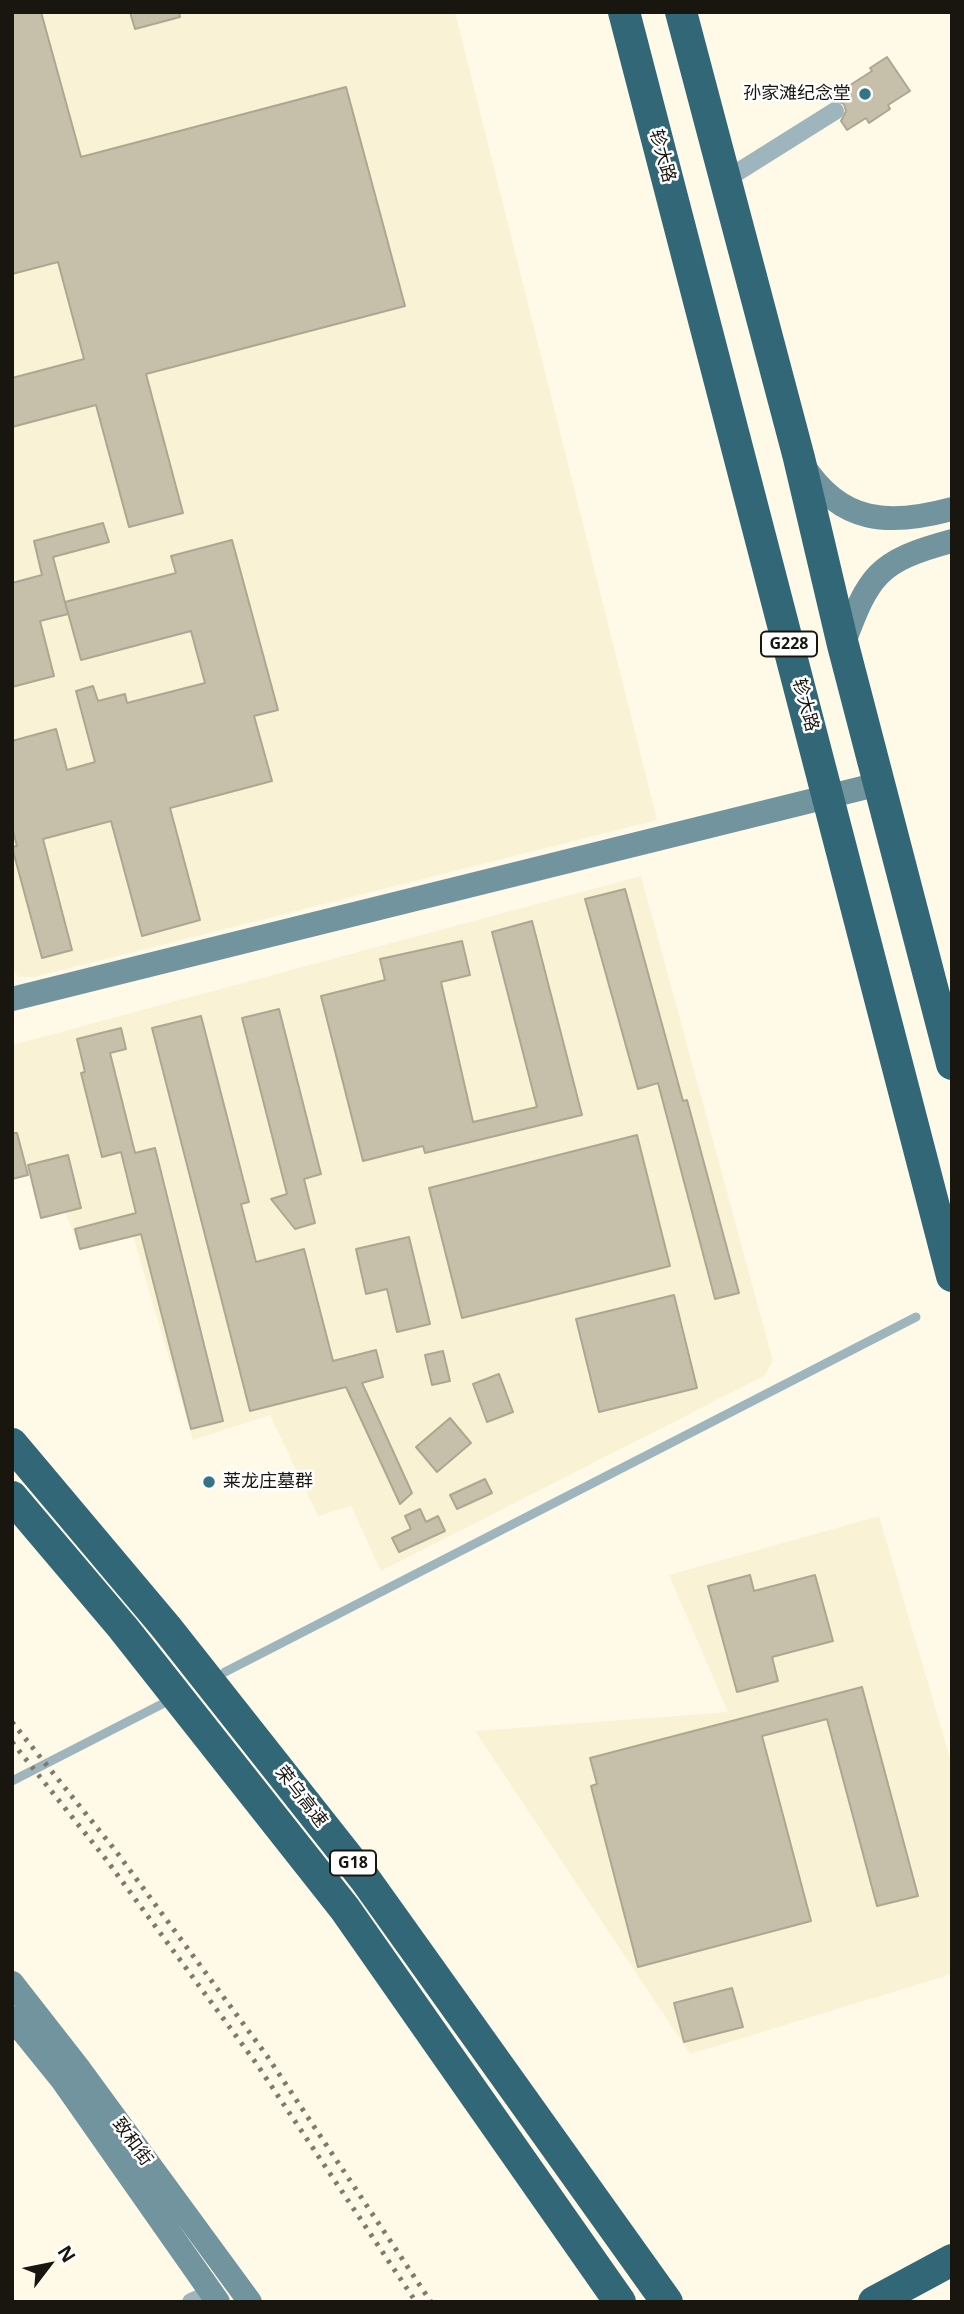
<!DOCTYPE html>
<meta charset="utf-8">
<style>
body{margin:0}
#map{position:relative;width:964px;height:2314px;overflow:hidden;background:#fffae8;font-family:"Open Sans",sans-serif}
canvas{display:block}
.frame{position:absolute;inset:0;border:14px solid #18160e;pointer-events:none}
.north{position:absolute;left:14px;top:2230px;width:70px;height:70px;-webkit-text-stroke:5px #fff;paint-order:stroke;rotate:58deg;font-size:19px;font-weight:700;line-height:28px;text-align:center;color:#18160e}
.north::after{content:'';display:block;margin:auto;width:24px;height:32px;background:#18160e;clip-path:polygon(50% 0,100% 100%,50% 72%,0 100%)}
</style>
<div id="map">
<canvas width="964" height="2314"></canvas>
<div class="frame"></div>
<div class="north">N</div>
</div>
<script>
const g = document.querySelector('canvas').getContext('2d');
g.lineJoin = 'round';
function fill(path, color) { g.fillStyle = color; g.fill(path, 'evenodd'); }
function trace(path, color, width, dash) { g.strokeStyle = color; g.lineWidth = width; g.lineCap = dash ? 'butt' : 'round'; g.setLineDash(dash || []); g.stroke(path); }
function write(font, color, halo, rows, align = 'center') {
  g.font = font + ' "Open Sans","Noto Sans SC",sans-serif'; g.lineWidth = 5; g.setLineDash([]); g.textBaseline = 'middle'; g.strokeStyle = halo; g.fillStyle = color; for (const [text, x, y, turn = 0] of rows) {
    g.save(); g.translate(x, y); g.rotate((+turn || 0) * Math.PI / 180); g.textAlign = isNaN(turn) ? turn : align; if (halo) g.strokeText(text, 0, 0); g.fillText(text, 0, 0); g.restore();
  }
}
fill(new Path2D(`
 M12 12H455L657 820 34 977H19L14 972Z
 M641 876 773 1361 764 1376 381 1571 351 1506 318 1516 270 1415 193 1440 133 1236 80 1249 65 1212 33 1172 12 1178V1045Z
 M879 1516 952 1765V1974L690 2054 475 1731 728 1712 669 1575Z`), '#faf2d4');
const building = new Path2D(`
 M12 12H41L81 157 346 87 405 306 146 374 183 513 129 527 96 405 12 427V378L84 359 58 262 12 274Z
 M130 12H179L180 17 135 29Z
 M887 57 910 91 888 105 890 109 869 123 866 118 847 130 841 121 846 111 844 104 835 100 829 101 826 96 842 86 844 89 872 71 870 68Z
 M103 523 109 542 53 557 68 614 40 621 54 676 12 687V583L42 575 34 541Z
 M232 540 278 710 254 716 272 781 170 808 200 920 142 936 111 821 43 839 72 950 42 958 12 847 17 846 12 827V741L56 729 67 770 95 762 76 691 93 686 98 701 125 694 127 703 205 683 191 631 81 660 65 602 176 573 171 556Z
 M625 889 683 1101 687 1100 739 1293 715 1299 658 1083 638 1089 585 899Z
 M532 921 582 1115 425 1153 423 1146 363 1161 321 996 385 980 380 959 462 941 470 975 441 982 473 1122 537 1107 492 932Z
 M279 1009 321 1174 304 1179 315 1223 295 1229 271 1199 287 1194 242 1018Z
 M201 1016 249 1202 241 1204 256 1262 304 1249 333 1361 376 1350 383 1377 362 1383 412 1493 400 1504 346 1387 250 1411 152 1028Z
 M121 1028 126 1049 110 1053 135 1153 155 1148 223 1421 191 1429 141 1234 80 1249 75 1229 136 1213 121 1152 102 1157 81 1073 85 1072 77 1039Z
 M12 1133H17L28 1175 12 1179Z
 M637 1135 670 1266 462 1318 429 1188Z
 M68 1155 81 1208 41 1218 28 1165Z
 M409 1237 430 1324 397 1332 387 1289 366 1294 356 1249Z
 M674 1295 697 1388 599 1412 576 1319Z
 M443 1351 450 1381 432 1385 425 1355Z
 M499 1374 513 1412 487 1422 473 1384Z
 M450 1418 471 1443 437 1472 416 1447Z
 M485 1479 492 1493 457 1509 450 1495Z
 M420 1509 426 1522 438 1516 445 1531 399 1552 392 1538 411 1529 405 1516Z
 M750 1575 754 1591 815 1575 833 1641 772 1657 778 1681 737 1692 708 1586Z
 M862 1687 918 1896 877 1906 827 1719 762 1736 811 1921 638 1967 591 1786 597 1784 590 1758Z
 M732 1988 743 2027 684 2042 674 2003Z`);
fill(building, '#c6c0aa');
trace(building, '#ada791', 2);
trace(new Path2D(`
 M225 1672 916 1317
 M12 1781 168 1701`), '#9eb5bd', 9);
trace(new Path2D(`
 M725 180 835 111
 M191 2302 212 2293`), '#9eb5bd', 18);
trace(new Path2D(`
 M803 465C841 524 889 526 952 509
 M843 645C869 575 877 561 952 541
 M12 999 879 784
 M12 1983 80 2070 250 2302
 M12 2018 63 2081 218 2302`), '#71949f', 24);
trace(new Path2D(`
 M624 12 952 1276
 M681 12 799 458 843 645 952 1064
 M12 1444 166 1627 365 1879 667 2302
 M12 1497 123 1628 345 1909 620 2302
 M874 2302 952 2260`), '#316777', 32);
trace(new Path2D(`
 M12 1722 115 1850 267 2056 431 2302
 M12 1742 105 1858 256 2063 416 2302`), '#7d7a6e', 5, [3.5, 7]);
for (const [x, y, r, color] of [
 [865,94,7,"#337487"],
 [209,1482,7,"#337487"]
]) { const dot = new Path2D(); dot.arc(x, y, r, 0, 2 * Math.PI); g.fillStyle = color; g.fill(dot); trace(dot, '#fff', 2.5); }
for (const [x, y, w] of [
 [789,644,56],
 [353,1863,46]
]) { const box = new Path2D(); box.roundRect(x - w / 2, y - 12.5, w, 25, 5); g.fillStyle = '#fff'; g.fill(box); trace(box, '#18160e', 2); }
write('bold 16px', '#18160e', null, [
 ["G228",789,644],
 ["G18",353,1863]
]);
write('18px', '#18160e', '#fff', [
 ["孙家滩纪念堂",851,94],
 ["莱龙庄墓群",223,1482,"left"]
], 'right');
write('18px', '#18160e', '#fff', [
 ["轸大路",662,156,75],
 ["轸大路",805,705,75],
 ["荣乌高速",301,1797,52],
 ["致和街",132,2142,54]
]);
</script>
